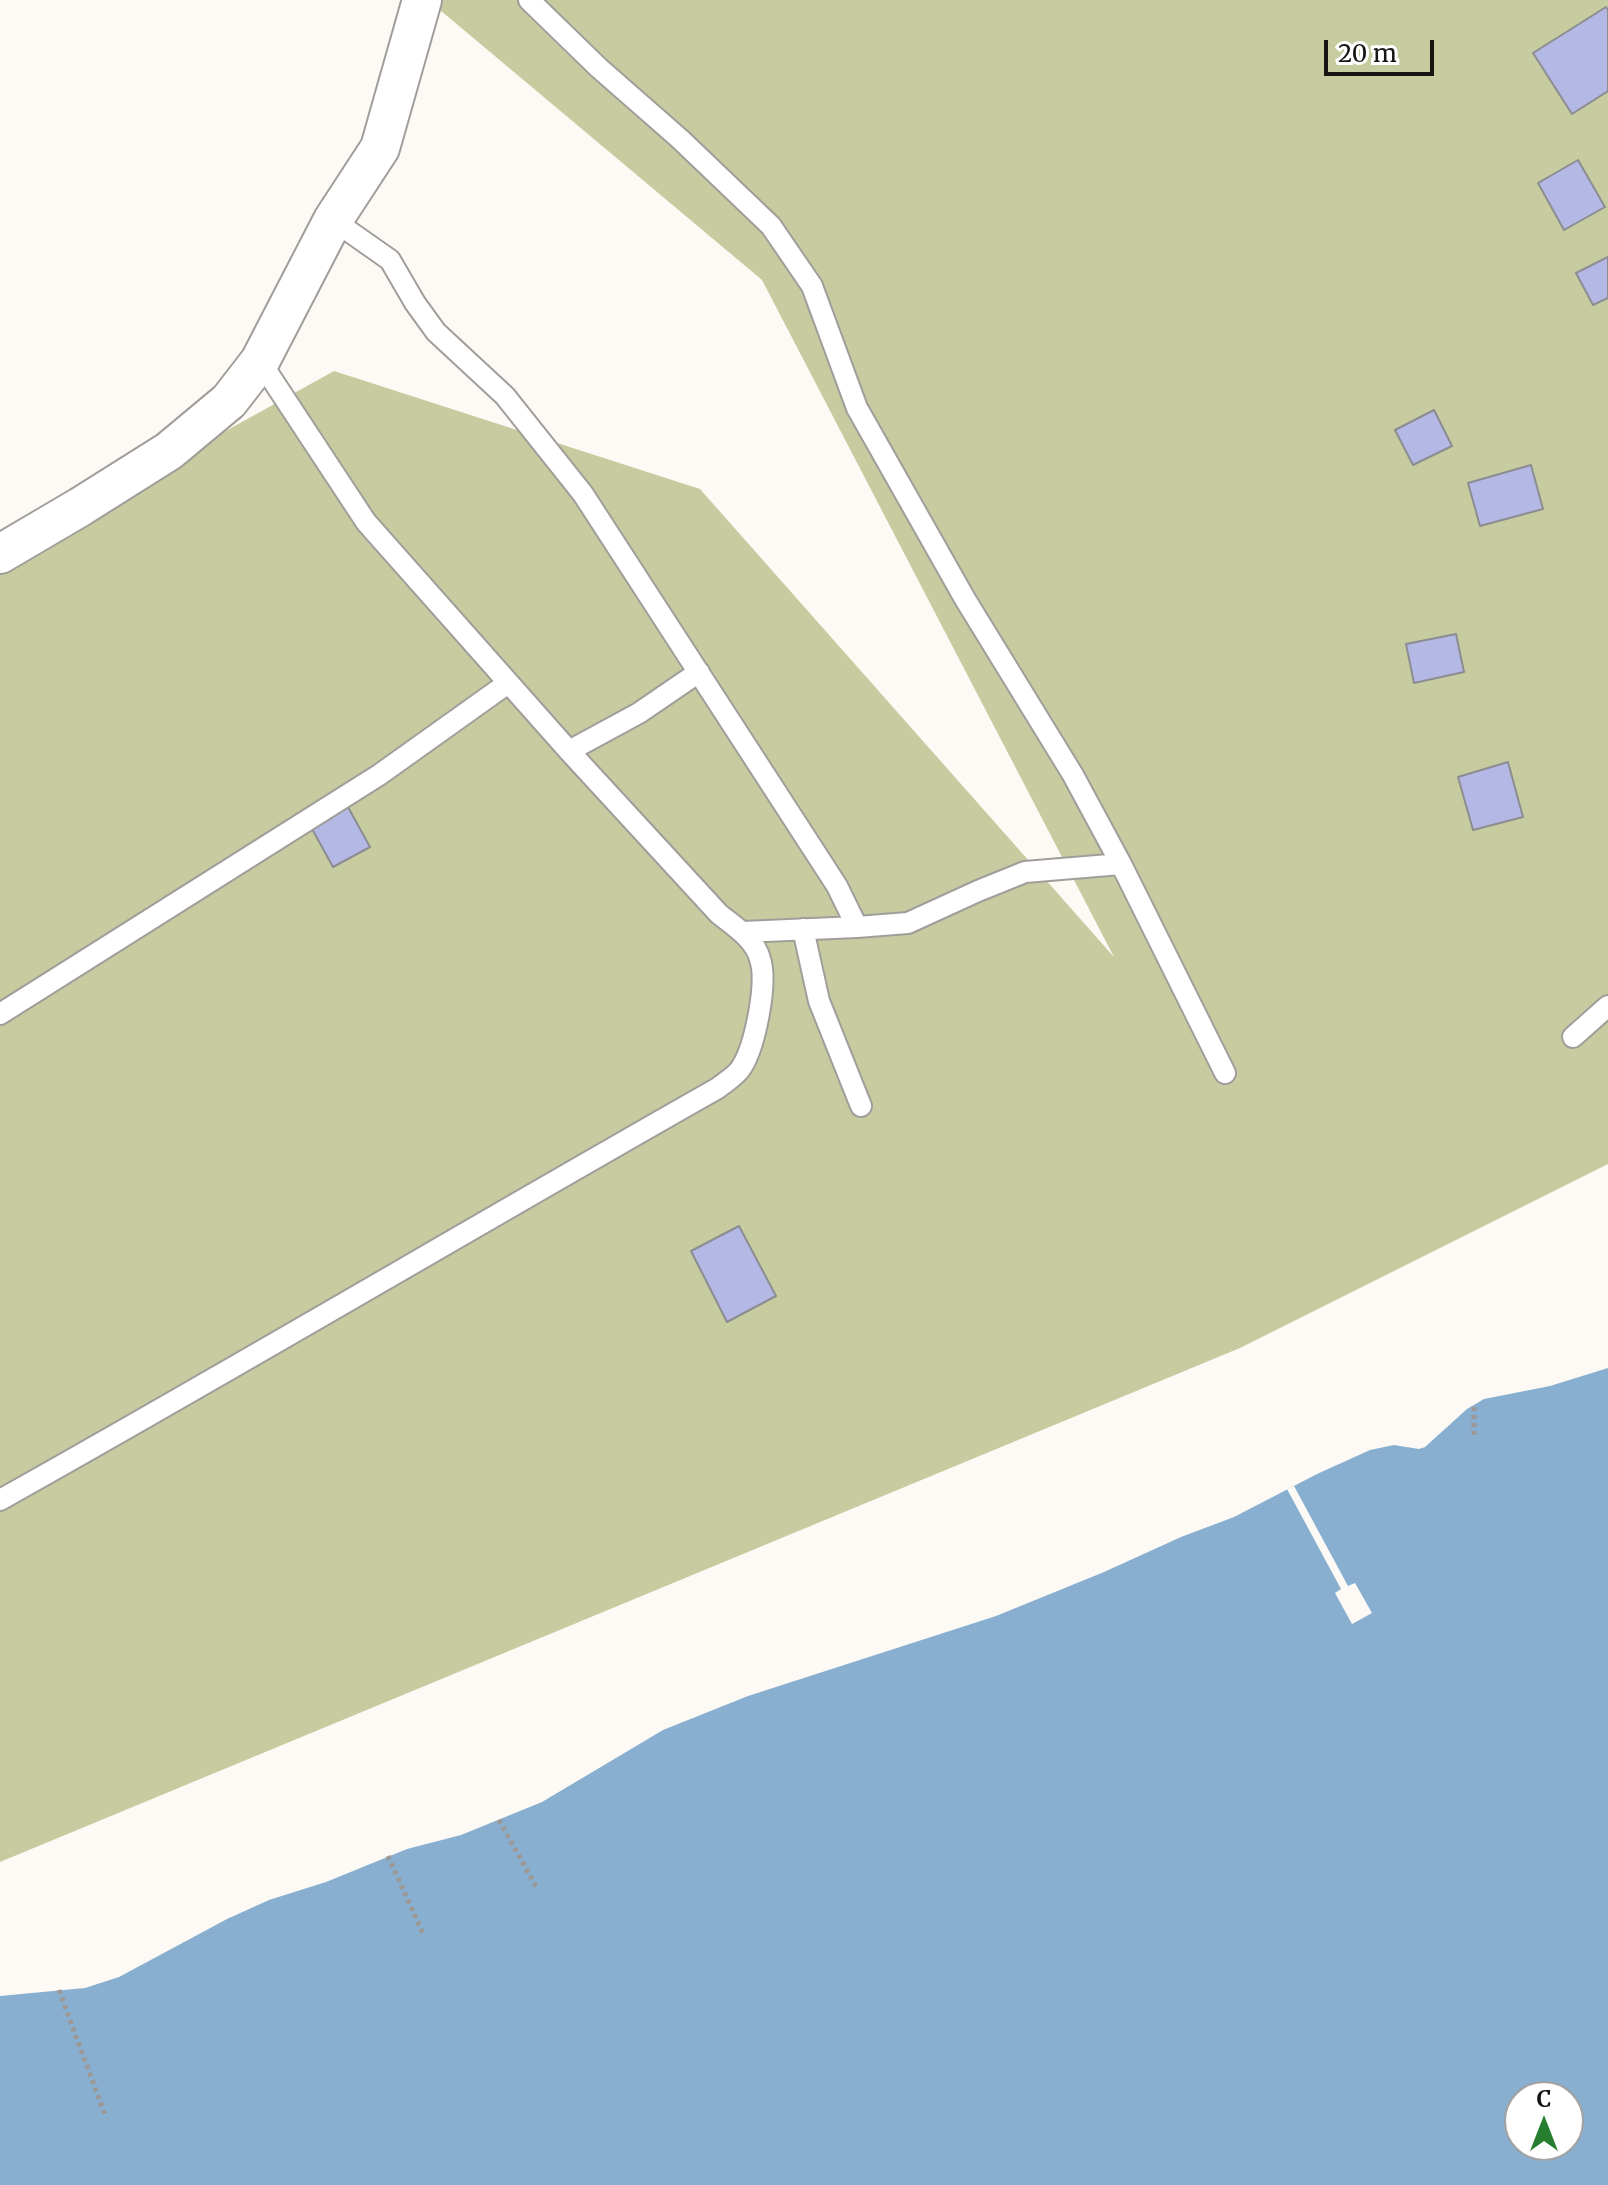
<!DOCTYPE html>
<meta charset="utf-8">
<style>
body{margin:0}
#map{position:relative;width:1608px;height:2185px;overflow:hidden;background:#fdfaf6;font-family:Merriweather,serif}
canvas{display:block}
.north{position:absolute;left:1504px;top:2081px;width:80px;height:80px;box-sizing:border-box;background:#fff;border:2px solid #a2a1a1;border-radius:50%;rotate:0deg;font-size:22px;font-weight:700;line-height:32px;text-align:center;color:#171514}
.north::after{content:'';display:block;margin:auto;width:28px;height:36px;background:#267f2f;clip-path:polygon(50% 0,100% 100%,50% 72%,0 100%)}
.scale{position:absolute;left:1324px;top:40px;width:110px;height:36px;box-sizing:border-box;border:4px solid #171514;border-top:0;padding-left:10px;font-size:24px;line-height:28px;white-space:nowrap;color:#171514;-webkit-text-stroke:6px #fff;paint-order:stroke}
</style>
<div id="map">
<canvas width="1608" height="2185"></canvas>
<div class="north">С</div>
<div class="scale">20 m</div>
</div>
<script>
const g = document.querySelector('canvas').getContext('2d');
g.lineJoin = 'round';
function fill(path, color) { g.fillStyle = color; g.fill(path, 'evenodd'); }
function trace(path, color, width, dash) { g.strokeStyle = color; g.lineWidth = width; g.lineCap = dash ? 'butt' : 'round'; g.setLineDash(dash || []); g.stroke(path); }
fill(new Path2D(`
 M428 0H1608V1164L1240 1348 0 1862V556L334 371 700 489 1114 957 762 280Z`), '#c7cca0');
fill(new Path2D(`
 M1608 1368V2185H0V1996L85 1988 119 1977 227 1919 269 1900 326 1882 407 1849 461 1835 542 1802 663 1730 748 1696 996 1616 1104 1572 1181 1537 1234 1517 1317 1474 1370 1450 1394 1445 1419 1449 1425 1447 1467 1409 1484 1399 1550 1386ZM1520 2097H1568V2145H1520Z`), '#88afcf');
fill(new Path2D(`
 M1294 1486 1348 1586 1355 1583 1372 1613 1352 1624 1335 1593 1341 1589 1287 1489Z`), '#fdfaf6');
const building = new Path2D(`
 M1606 7 1608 10V91L1572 114 1533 53Z
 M1578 160 1605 207 1564 230 1538 183Z
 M1608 257V298L1593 305 1576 273Z
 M1434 410 1452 446 1413 465 1395 430Z
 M1531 465 1543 509 1480 526 1468 483Z
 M1456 634 1464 672 1414 683 1406 644Z
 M1508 762 1523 817 1473 830 1458 777Z
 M348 807 370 847 333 867 311 827Z
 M739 1226 776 1296 727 1322 691 1251Z`);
fill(building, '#b3b8e4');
trace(building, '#8c8c91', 2);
const service = new Path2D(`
 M529 0 599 68 680 139 771 226 812 286 857 408 965 599 1073 775 1121 864 1225 1073
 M333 220 390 260 415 303 436 332 505 396 583 494 837 886 857 927
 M569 751 639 713 699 672
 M803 929 819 1001 861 1106
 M743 932 857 927 908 923 978 891 1025 872 1121 864
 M0 1014 379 775 508 683
 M1573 1037 1608 1006
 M0 1500C241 1365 478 1224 718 1088 725 1082 736 1076 741 1068 755 1047 768 983 760 959 755 939 734 926 719 914L569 751 366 522 260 361`);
const minor = new Path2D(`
 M0 554 80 507 169 451 229 401 260 361 333 220 380 148 422 0`);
trace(service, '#a19d9a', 24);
trace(minor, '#a19d9a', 42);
trace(new Path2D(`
 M1474 1435V1405
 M499 1820 538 1890
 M388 1856 424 1936
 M59 1990 106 2118`), '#9b9896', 5, [4, 4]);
trace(service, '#fff', 20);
trace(minor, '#fff', 38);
</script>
